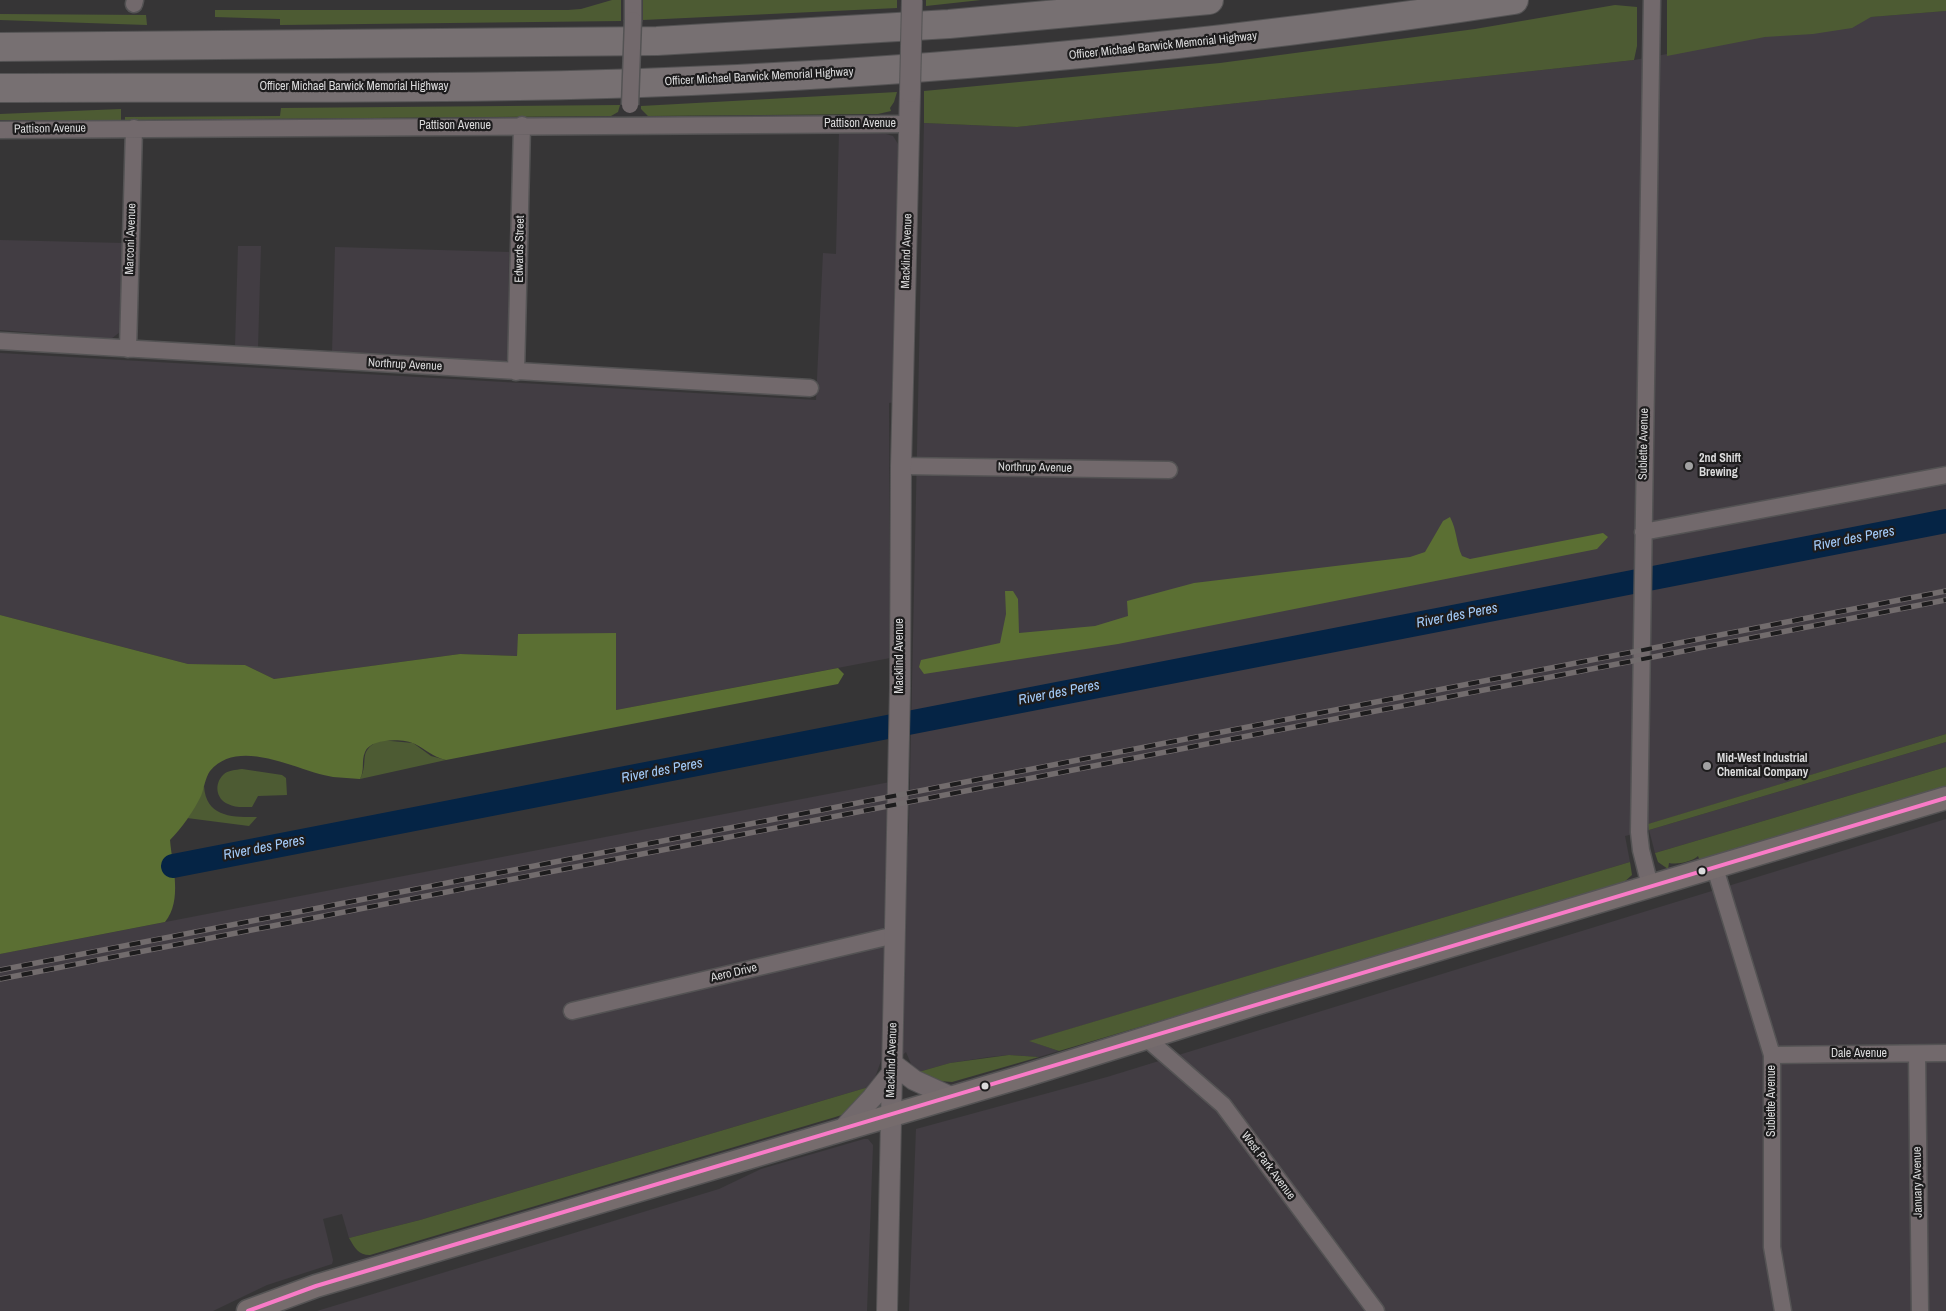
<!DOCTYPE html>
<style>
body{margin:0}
canvas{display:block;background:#363536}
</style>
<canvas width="1946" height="1311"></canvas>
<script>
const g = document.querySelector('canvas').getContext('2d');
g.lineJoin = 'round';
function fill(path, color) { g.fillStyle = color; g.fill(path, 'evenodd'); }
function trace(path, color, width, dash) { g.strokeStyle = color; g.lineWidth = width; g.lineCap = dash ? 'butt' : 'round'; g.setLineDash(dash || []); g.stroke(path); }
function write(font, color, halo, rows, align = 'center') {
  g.font = font + ' "Archivo Narrow",sans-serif'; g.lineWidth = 4.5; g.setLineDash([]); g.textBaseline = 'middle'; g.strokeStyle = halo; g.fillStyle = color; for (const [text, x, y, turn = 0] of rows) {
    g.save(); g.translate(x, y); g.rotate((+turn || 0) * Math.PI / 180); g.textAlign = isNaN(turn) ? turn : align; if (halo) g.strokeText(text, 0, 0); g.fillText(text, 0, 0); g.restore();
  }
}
fill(new Path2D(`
 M1946 11V734L1649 824V830L1946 742V767L1655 853 1649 830 1625 836 1630 862 1030 1041 1059 1051 1039 1057 1009 1055 989 1057 950 1063 915 1073 906 1052 893 1064 909 825 924 123 1017 127 1634 60 1871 17Z
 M839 132 886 134 893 136 898 144 895 402 889 403 890 658 616 710V634H519L517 656 460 654 274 679 245 665 188 664 0 615V353L816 400 823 253 836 254Z
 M0 240 123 243 120 332 111 339 0 330Z
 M238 246H261L258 347H235Z
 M335 247 509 252 508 359 503 363 332 353Z
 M890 782 882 1058 872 1086 420 1220 349 1238 342 1214 323 1219 333 1260 332 1264 267 1285 213 1311H0V954Z
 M1946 819V1311H909L916 1129 1107 1077Z
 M864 1139H868L873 1145 867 1311H317L719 1189 761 1169Z`), '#423d43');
fill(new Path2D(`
 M612 0H621V21L280 25V19L215 17V10H568L581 9Z
 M643 0H897V8L643 20Z
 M926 0H981L926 6Z
 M1667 0H1946V11L1871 17 1852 28 1813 34 1765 37 1667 56Z
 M1615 5 1637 7V46L1634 60 1017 127 924 123V91L1220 63 1475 29Z
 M0 14 146 15 147 25 0 20Z
 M897 92 894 102 890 108 891 111 878 114 648 116 641 109V106Z
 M620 105 618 112 611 116 125 120V117L280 116 281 108Z
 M121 109V120H0V114Z
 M1946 734V742L1649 830 1648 824Z
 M380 740 413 743 431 756 446 760 360 779C370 761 356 752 380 740Z
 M1946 767V787L1700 861 1698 856C1693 861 1678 865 1669 863L1668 869 1658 862 1655 853Z
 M242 769 282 775 286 778 287 795 258 796 252 807C243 807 235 808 228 804 216 799 214 784 223 775 228 770 236 770 242 769Z
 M204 786C206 818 233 817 257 817L249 826 187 818Z
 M1630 862 1632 875 1623 883 1059 1051 1029 1041Z
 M1009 1055 1039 1057 952 1082 940 1081 915 1073 950 1063Z
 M872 1086 845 1114 832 1118 370 1255C358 1255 355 1248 349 1238L420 1220Z`), '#4d5b33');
fill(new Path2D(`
 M1450 517C1457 530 1456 543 1462 556L1470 559 1603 533 1608 537 1597 549 1118 644 924 674 919 667 921 660 1000 643 1006 614 1005 591H1013L1018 599 1019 633 1095 626 1128 616 1127 601 1194 583 1410 557 1425 552 1443 521Z
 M0 615 188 664 245 665 274 679 460 654 517 656 518 634 616 633V710L838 668 844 674 838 684 446 760C431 756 427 750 415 744 404 738 370 738 365 752 361 761 365 770 360 779 351 778 342 778 333 777 298 772 240 736 210 771 205 778 204 789 201 796 193 812 182 828 170 840 172 866 183 900 165 922L0 954Z`), '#5b6f33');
trace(new Path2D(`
 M173 866 1946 521`), '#052445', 24);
const minor = new Path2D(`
 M134 4 135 0
 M633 20V0
 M0 130 910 124
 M0 341 810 388
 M128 349 134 128
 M516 372 522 125
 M901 466 1169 470
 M1643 532 1946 475
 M1715 868 1772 1055V1247L1783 1311
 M1650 886 1641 850 1639 832 1652 0
 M572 1011 895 935
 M1145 1037 1223 1105 1376 1311
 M1917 1054 1920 1311
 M1772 1055 1946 1053`);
const tertiary = new Path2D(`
 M893 1064 914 1080 951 1097
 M842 1130 872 1098 892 1073
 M887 1311 900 688 901 466 910 92`);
const secondary = new Path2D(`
 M248 1311 316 1286 1021 1077 1255 1004 1946 798`);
const motorway = new Path2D(`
 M0 47 657 41 949 24 1209 0
 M0 88C214 87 428 90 641 83 934 73 1225 44 1514 0`);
trace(minor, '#545354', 19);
trace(tertiary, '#545354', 22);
trace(secondary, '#545354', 25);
trace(motorway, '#545354', 30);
trace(minor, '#72696c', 16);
trace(tertiary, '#72696c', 20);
trace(secondary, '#766c6d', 22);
trace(motorway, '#777072', 28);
const rail = new Path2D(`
 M0 970 1946 591
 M0 979 1946 600`);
trace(rail, '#726c6d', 5.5);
trace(rail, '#1d1c1d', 4, [11]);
const minorBridge = new Path2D(`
 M630 105 633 20`);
const tertiaryBridge = new Path2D(`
 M910 92 912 0`);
trace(minorBridge, '#545354', 19, []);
trace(tertiaryBridge, '#545354', 22, []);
trace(minorBridge, '#72696c', 16);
trace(tertiaryBridge, '#72696c', 20);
trace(new Path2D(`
 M248 1311 316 1286C860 1125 1402 960 1946 798`), '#f97bc7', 4);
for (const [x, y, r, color] of [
 [1689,466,5,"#a1a1a2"],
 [1707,766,5,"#a1a1a2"],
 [1702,871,4.5,"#dbdbdc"],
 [985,1086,4.5,"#dbdbdc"]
]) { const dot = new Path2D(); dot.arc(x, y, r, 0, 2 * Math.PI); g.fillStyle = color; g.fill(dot); trace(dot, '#1d1c1d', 2); }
write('12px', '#dbdbdc', '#1d1c1d', [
 ["Officer Michael Barwick Memorial Highway",1163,46,-6],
 ["Officer Michael Barwick Memorial Highway",759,77,-3],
 ["Officer Michael Barwick Memorial Highway",354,87],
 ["Pattison Avenue",860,124],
 ["Pattison Avenue",455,126],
 ["Pattison Avenue",50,129,-1],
 ["Marconi Avenue",131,239,-88],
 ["Edwards Street",520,249,-89],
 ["Macklind Avenue",907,251,-88],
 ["Northrup Avenue",405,365,3],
 ["Sublette Avenue",1644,444,-89],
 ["Northrup Avenue",1035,468,1],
 ["Macklind Avenue",900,656,-90],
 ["Aero Drive",734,973,-13],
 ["Dale Avenue",1859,1054],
 ["Macklind Avenue",892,1060,-88],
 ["Sublette Avenue",1772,1101,-90],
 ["West Park Avenue",1268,1166,53],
 ["January Avenue",1918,1182,-91]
]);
write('bold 12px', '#dbdbdc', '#1d1c1d', [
 ["2nd Shift",1699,459],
 ["Brewing",1699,473],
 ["Mid-West Industrial",1717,759],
 ["Chemical Company",1717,773]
], 'left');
write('italic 14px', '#a3cbf9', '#1d1c1d', [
 ["River des Peres",1854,539,-11],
 ["River des Peres",1457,616,-11],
 ["River des Peres",1059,693,-11],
 ["River des Peres",662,771,-11],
 ["River des Peres",264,848,-11]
]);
</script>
